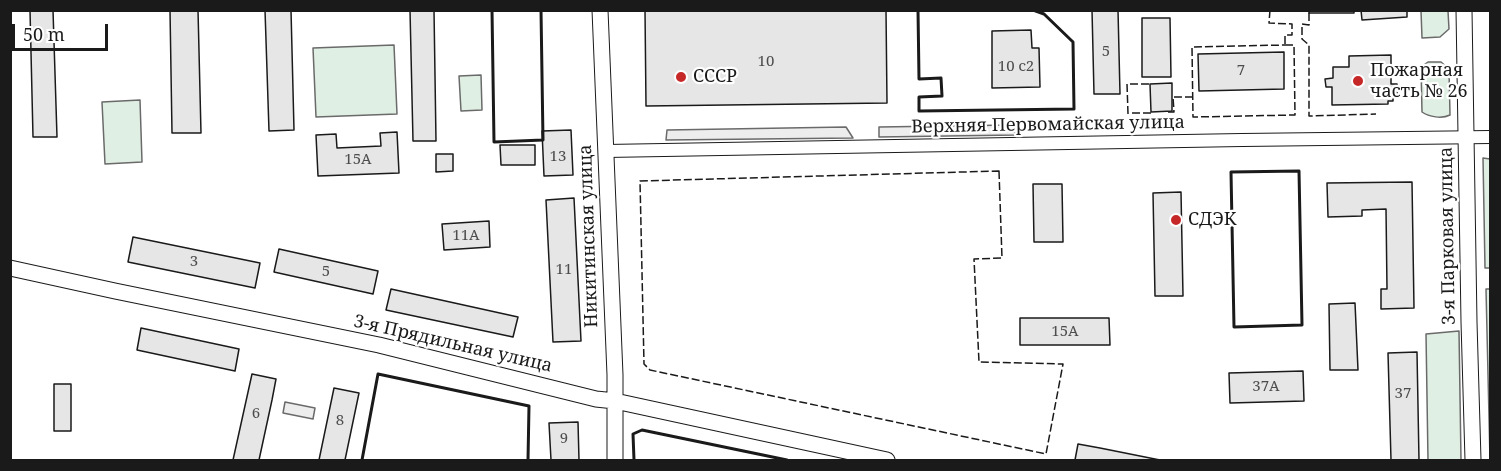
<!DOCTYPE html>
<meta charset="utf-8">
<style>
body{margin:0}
#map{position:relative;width:1501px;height:471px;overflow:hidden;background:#fff;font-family:"Noto Serif",serif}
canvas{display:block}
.frame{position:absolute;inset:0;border:12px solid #1a1a1a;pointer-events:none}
.scale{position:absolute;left:12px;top:24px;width:96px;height:27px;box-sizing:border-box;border:3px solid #1a1a1a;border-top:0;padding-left:8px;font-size:18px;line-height:21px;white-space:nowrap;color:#1a1a1a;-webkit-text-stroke:4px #fff;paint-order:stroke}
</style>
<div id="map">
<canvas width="1501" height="471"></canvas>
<div class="frame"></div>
<div class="scale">50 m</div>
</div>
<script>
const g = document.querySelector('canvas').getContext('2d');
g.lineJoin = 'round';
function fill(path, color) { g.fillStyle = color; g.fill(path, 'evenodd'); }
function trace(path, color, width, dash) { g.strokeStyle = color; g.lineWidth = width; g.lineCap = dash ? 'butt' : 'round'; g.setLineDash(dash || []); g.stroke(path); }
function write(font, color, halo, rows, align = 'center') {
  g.font = font + ' "Noto Serif",serif'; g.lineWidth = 4.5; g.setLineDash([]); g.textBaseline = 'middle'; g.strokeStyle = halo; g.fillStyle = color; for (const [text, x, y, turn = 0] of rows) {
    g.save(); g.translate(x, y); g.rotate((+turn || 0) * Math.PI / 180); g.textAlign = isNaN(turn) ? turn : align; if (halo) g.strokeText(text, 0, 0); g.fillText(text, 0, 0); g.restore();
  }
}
const green = new Path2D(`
 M1421 11H1448L1449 29 1440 37 1422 38Z
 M394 45 397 114 316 117 313 48Z
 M1428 62H1441L1449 69 1450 115C1442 119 1429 117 1422 112L1421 67Z
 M481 75 482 110 461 111 459 76Z
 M140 100 142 162 105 164 102 102Z
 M1483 158 1490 159V268H1485Z
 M1486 289H1490V460Z
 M1459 331 1461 460H1428L1426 334Z`);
fill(green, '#e0efe3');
trace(green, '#6a6a6a', 1.5);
const parking = new Path2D(`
 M1011 125 1016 135 879 137V127Z
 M846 127 853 138 666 140 667 130Z
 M285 402 315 408 313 419 283 413Z`);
fill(parking, '#ededed');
trace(parking, '#6a6a6a', 1.5);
const building = new Path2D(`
 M30 10H53L57 137H33Z
 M170 10H198L201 133H172Z
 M265 10H291L294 130 269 131Z
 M410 10H434L436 141H413Z
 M645 10H886L887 103 646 106Z
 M1092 10H1118L1120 94H1094Z
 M1309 10H1354V13H1309Z
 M1361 10H1407V17L1362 20Z
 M1142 18H1170L1171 77H1142Z
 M1031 30 1032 48H1039L1040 87 992 88V31Z
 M1284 52V89L1199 91 1198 54Z
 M1391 55V84H1397V93H1393V101H1388V104L1332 105V87H1326L1325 79 1333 78V67H1349V56Z
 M1172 83V111L1151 112 1150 84Z
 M571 130 573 175 544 176 542 131Z
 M397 132 399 173 318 176 316 135 336 134 337 148 381 146 380 133Z
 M500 145H535V165H501Z
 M436 154H453V171L436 172Z
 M1412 182 1414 308 1381 309V289H1387L1386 209 1362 210V216L1328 217 1327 183Z
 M1033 184H1062L1063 242H1034Z
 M1181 192 1183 296H1155L1153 193Z
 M574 198 581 341 553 342 546 200Z
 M489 221 490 247 444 250 442 224Z
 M133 237 260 263 255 288 128 262Z
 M279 249 378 271 373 294 274 272Z
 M391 289 518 317 513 337 386 310Z
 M1355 303 1358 370H1330L1329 304Z
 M1020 318H1109L1110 345H1020Z
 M141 328 239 349 235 371 137 350Z
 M1417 352 1419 460H1391L1388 353Z
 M1303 371 1304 401 1230 403 1229 373Z
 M252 374 276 379 272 400 259 460H233Z
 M54 384H71V431H54Z
 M334 388 359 393 345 460H319Z
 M578 422 579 460H551L549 423Z
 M1078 444 1100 448 1160 460H1075Z`);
fill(building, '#e6e6e6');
trace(building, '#1a1a1a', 1.5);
const minor = new Path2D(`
 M606 151 1242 140 1490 137`);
const tertiary = new Path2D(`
 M600 10 615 375V460
 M1464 10 1469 322 1473 460
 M10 268 115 291 379 345 596 399 615 401 887 460`);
trace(minor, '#1a1a1a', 14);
trace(tertiary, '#1a1a1a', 17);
trace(minor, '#fff', 12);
trace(tertiary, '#fff', 15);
trace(new Path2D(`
 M1270 10 1269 23 1292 24V35H1285V45
 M1309 13V25L1302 24V39L1309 45V116L1376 114
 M1285 45H1294L1295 115 1193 117 1192 47Z
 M1168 112H1174L1173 97H1193
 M1132 113H1153
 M1128 114 1127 84H1150
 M999 171 1002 258 974 259 979 362 1063 364 1046 454 650 370 644 364 640 181Z`), '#1a1a1a', 1.5, [8, 3]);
trace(new Path2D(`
 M492 10 494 142 543 140 541 10
 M918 10 919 79 941 78 942 96 919 97V111L1074 109 1073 42 1044 14 1033 10
 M1299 171 1302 325 1234 327 1231 172Z
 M362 460 378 374 529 406 528 460
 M634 460 633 434 642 430 787 460`), '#1a1a1a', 3);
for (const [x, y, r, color] of [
 [681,77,6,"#c62828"],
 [1358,81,6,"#c62828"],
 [1176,220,6,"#c62828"]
]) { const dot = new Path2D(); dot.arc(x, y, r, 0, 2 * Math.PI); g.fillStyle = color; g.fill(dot); trace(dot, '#fff', 2); }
write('15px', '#4d4d4d', null, [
 ["5",1106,52],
 ["10",766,62],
 ["10 с2",1016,67],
 ["7",1241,71],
 ["13",558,157],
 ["15А",358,160],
 ["11А",466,236],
 ["3",194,262],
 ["11",564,270],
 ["5",326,272],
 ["15А",1065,332],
 ["37А",1266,387],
 ["37",1403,394],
 ["6",256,414],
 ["8",340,421],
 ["9",564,439]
]);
write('18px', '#1a1a1a', '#fff', [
 ["Пожарная",1370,71],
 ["часть № 26",1370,92],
 ["СССР",693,77],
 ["СДЭК",1188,220]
], 'left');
write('18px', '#1a1a1a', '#fff', [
 ["Верхняя Первомайская улица",1048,125,-1],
 ["Никитинская улица",589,236,-92],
 ["3-я Парковая улица",1448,236,-91],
 ["3-я Прядильная улица",453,344,13]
]);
</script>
